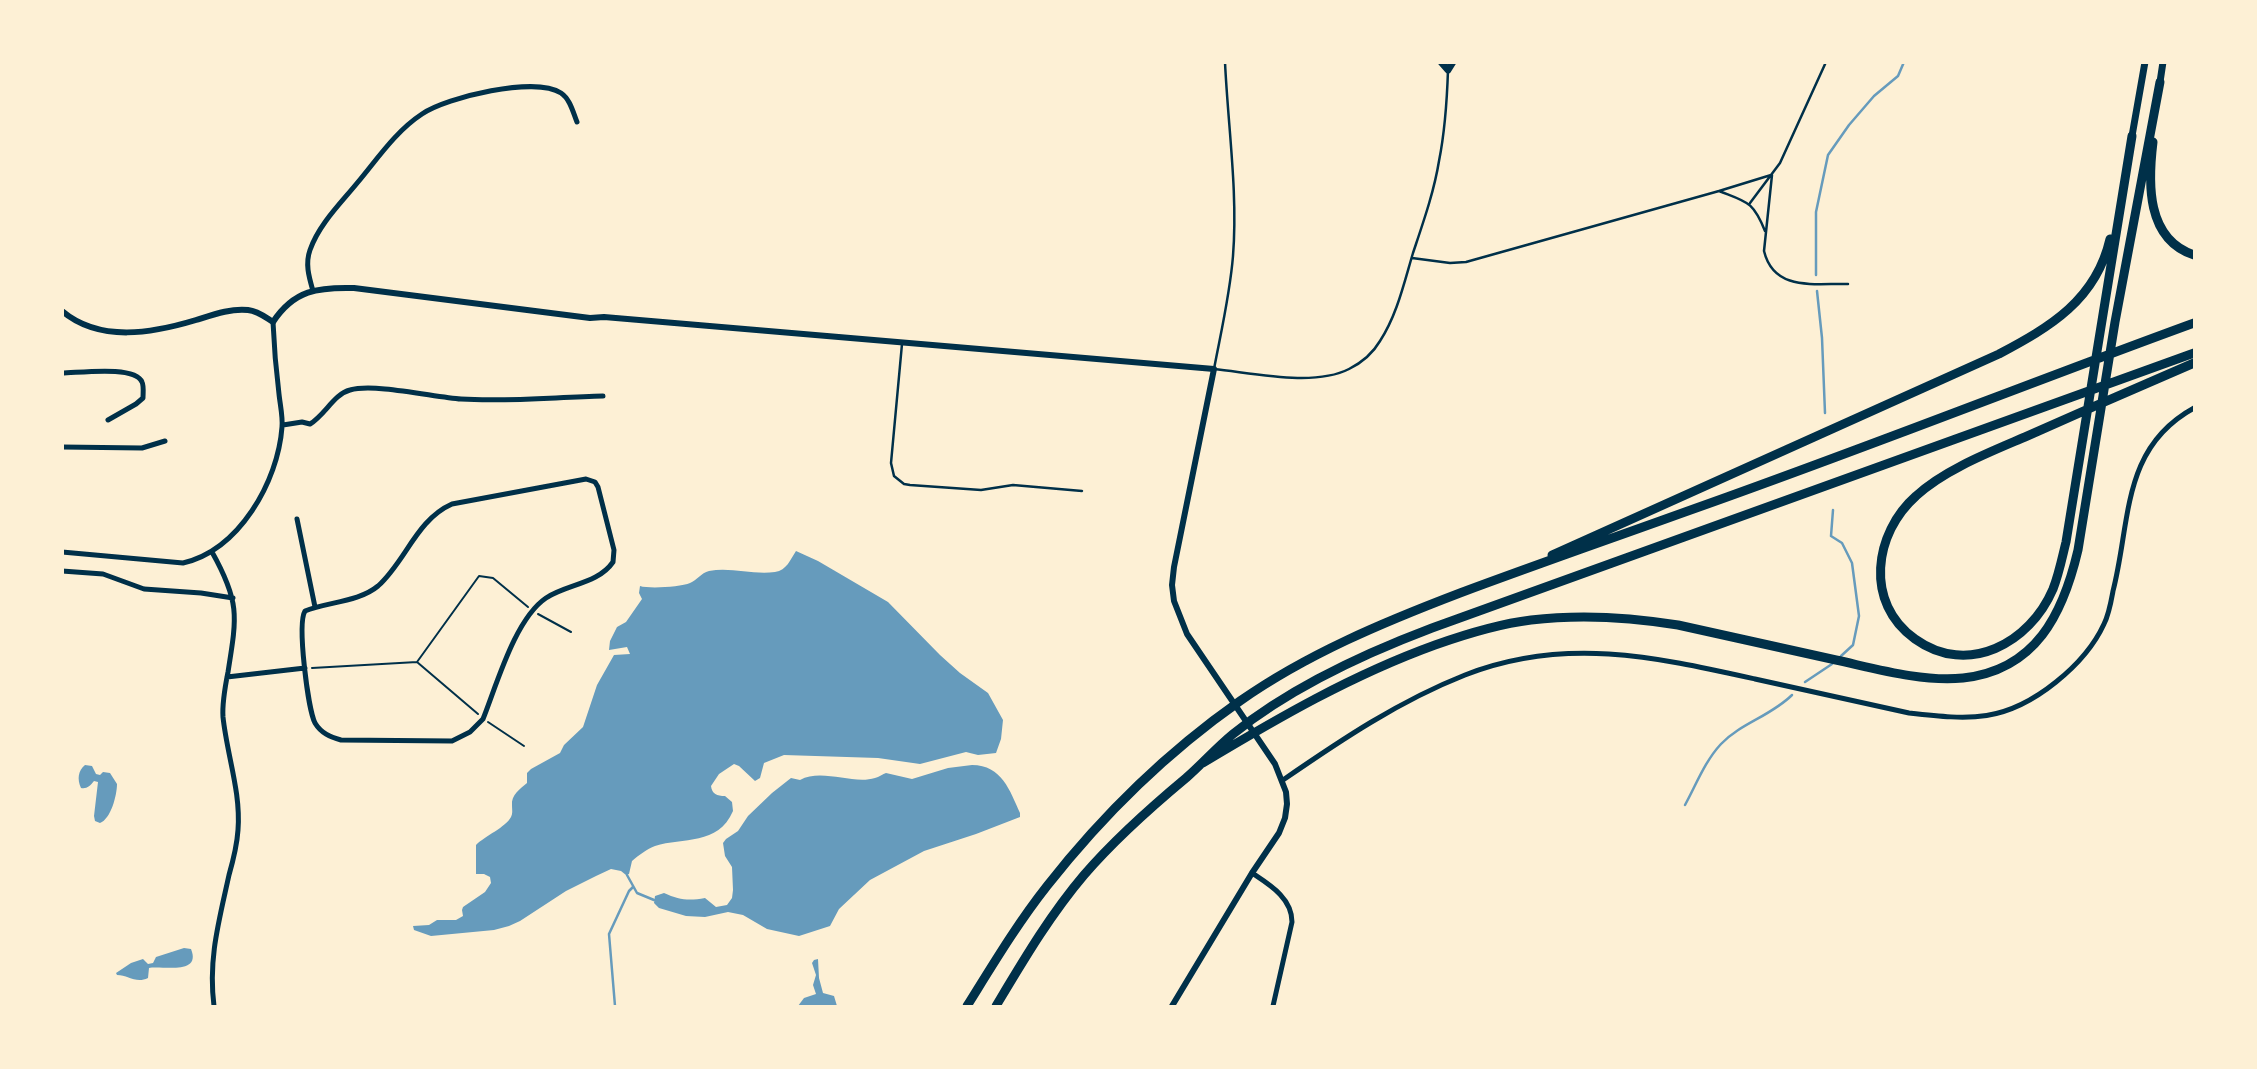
<!DOCTYPE html>
<style>
body{margin:0}
#map{position:relative;width:2257px;height:1069px;overflow:hidden;background:#fdf0d5;font-family:Ubuntu,sans-serif}
canvas{display:block}
.frame{position:absolute;inset:0;border:64px solid #fdf0d5;pointer-events:none}
</style>
<div id="map">
<canvas width="2257" height="1069"></canvas>
<div class="frame"></div>
</div>
<script>
const g = document.querySelector('canvas').getContext('2d');
g.lineJoin = 'round';
function fill(path, color) { g.fillStyle = color; g.fill(path, 'evenodd'); }
function trace(path, color, width, dash) { g.strokeStyle = color; g.lineWidth = width; g.lineCap = dash ? 'butt' : 'round'; g.setLineDash(dash || []); g.stroke(path); }
fill(new Path2D(`
 M796 551 818 561 888 602 940 655 960 673 988 693 1003 720 1001 739 996 753 978 755 966 752 920 764 878 758 784 755 764 763 760 778 755 781 739 766 734 764 719 774 711 786C712 794 717 796 725 796L732 802 733 811C718 846 683 837 655 846 647 849 639 855 632 861L629 874 626 875 621 871 611 869 596 876 566 891 520 921 509 926 494 930 431 936 414 930 413 926 429 925 437 920H456L463 916 462 910 463 907 485 892 491 883 490 877 484 874H476V845C485 836 506 827 511 817 513 813 512 810 512 805 511 795 520 789 527 783V773L531 769 560 753 564 745 583 727 597 685 614 655 630 654 627 647 609 650 610 641 617 627 626 622 642 599 639 593 640 586C649 589 681 587 690 583 697 580 701 573 709 571 731 567 753 575 775 572 787 570 790 560 796 551Z
 M85 765 92 766 96 774 100 775 103 772 110 773 117 784C117 795 111 819 100 823L95 821 94 816 98 782 94 781C90 786 87 789 81 788 77 779 78 771 85 765Z
 M972 765C1002 765 1010 791 1020 813V817L976 834 924 851 870 880 839 909 830 926 799 936 767 929 743 915 728 912 705 917 686 916 659 908 654 903 655 896 664 893C679 900 689 901 705 898L716 907 727 905 732 898 733 890 732 867 725 856 723 843 726 839 738 831 748 816 772 793 791 778 800 780C822 768 853 785 875 778 879 777 883 774 886 773L912 779 948 768Z
 M184 948 191 949C202 976 160 965 149 968L148 978C136 984 128 975 117 975L116 973 131 963 143 959 148 964 153 963 156 957Z
 M818 959 819 978 823 993 834 996 837 1006H798L804 998 816 994 813 985 816 975 812 963 814 960Z`), '#669bbc');
trace(new Path2D(`
 M1816 275V212L1828 155 1849 125 1874 96 1898 76 1904 62
 M1817 291 1822 338 1825 413
 M1833 510 1831 536 1842 543 1852 563 1859 616 1853 645 1841 656
 M1805 682 1832 664
 M1685 805C1696 785 1705 761 1721 744 1741 723 1771 716 1792 695
 M627 875 637 893 654 900
 M615 1006 609 934 629 891 633 887`), '#669bbc', 2.5);
trace(new Path2D(`
 M538 614 571 632
 M417 662 479 576 493 578 528 607
 M312 668 417 662 478 714
 M488 722 524 746`), '#003049', 2);
trace(new Path2D(`
 M1225 62C1228 127 1238 192 1233 256 1230 294 1221 332 1214 369 1253 373 1314 387 1349 369 1361 363 1373 353 1380 341 1397 315 1404 283 1413 253 1423 223 1434 192 1439 161 1445 131 1447 101 1448 70
 M1772 175 1764 251C1774 292 1815 283 1848 284
 M1719 191 1771 175
 M1750 203 1780 163 1826 62
 M1412 258 1450 263 1466 262 1719 191C1747 202 1753 201 1765 231
 M902 344 891 463 894 476 904 484 910 485 981 490 1013 485 1082 491`), '#003049', 2.5);
trace(new Path2D(`
 M313 291C309 277 305 264 310 250 319 224 341 203 358 182 378 158 396 131 422 114 447 97 535 76 561 93 570 99 573 112 577 122
 M62 373C78 373 135 365 142 382 144 386 143 393 143 398L136 404 108 420
 M283 425 302 422 310 424C325 415 334 394 350 390 374 383 434 397 461 399 508 402 556 397 603 396
 M62 447 142 448 165 441
 M586 479 595 482 598 487 614 550 613 562C598 584 567 584 546 598 515 619 497 684 483 719L470 732 452 741 341 740C330 737 321 733 315 723 308 709 297 624 305 611 327 602 359 602 378 586 406 561 416 520 452 504Z
 M297 519 315 607
 M62 552 183 563C239 550 278 482 282 427 283 417 280 404 279 394 276 370 274 346 273 322
 M212 552C240 602 237 616 228 672 225 687 222 702 223 717 227 755 241 792 238 830 237 845 233 861 229 875 219 921 208 959 214 1006
 M62 571 103 574 144 589 201 593 233 598
 M227 677 305 668
 M1283 780C1341 740 1399 701 1465 675 1564 636 1656 657 1755 679 1806 690 1858 702 1909 713 1971 720 2005 723 2056 682 2076 666 2093 648 2104 624 2109 614 2111 602 2113 591 2131 521 2121 448 2194 408
 M1252 873C1270 885 1292 898 1292 922L1273 1006`), '#003049', 5);
trace(new Path2D(`
 M62 311C100 343 153 333 196 320 212 315 231 308 248 310 258 311 265 317 273 322 294 290 318 287 354 288L590 318 604 317 1214 369 1174 567 1172 585 1174 601 1187 634 1275 764 1286 792 1287 804 1285 818 1279 833 1252 873 1172 1006`), '#003049', 6);
trace(new Path2D(`
 M1441 62 1448 70 1453 62
 M2160 82 2163 62
 M2132 136 2145 62`), '#003049', 7);
trace(new Path2D(`
 M2132 136 2066 542C2062 558 2059 574 2053 589 2030 643 1968 677 1915 639 1864 603 1874 533 1916 496 1944 470 1990 452 2025 437 2081 412 2138 387 2194 363
 M2153 142C2148 183 2146 239 2194 255
 M1552 555 1999 354C2050 327 2096 300 2110 239
 M1203 763C1278 718 1352 675 1435 645 1466 634 1498 624 1531 620 1580 614 1629 617 1678 625 1731 637 1783 648 1836 660 1877 669 1922 682 1963 678 2036 670 2063 614 2078 550L2115 322 2160 82
 M967 1006C992 966 1017 924 1047 886 1102 816 1166 753 1240 701 1307 654 1384 622 1460 593 1535 565 1610 539 1685 512 1856 452 2024 385 2194 323
 M996 1006C1023 961 1050 915 1084 875 1115 839 1150 808 1186 778 1202 764 1216 748 1233 734 1291 687 1363 654 1432 628L2194 353`), '#003049', 9);
</script>
